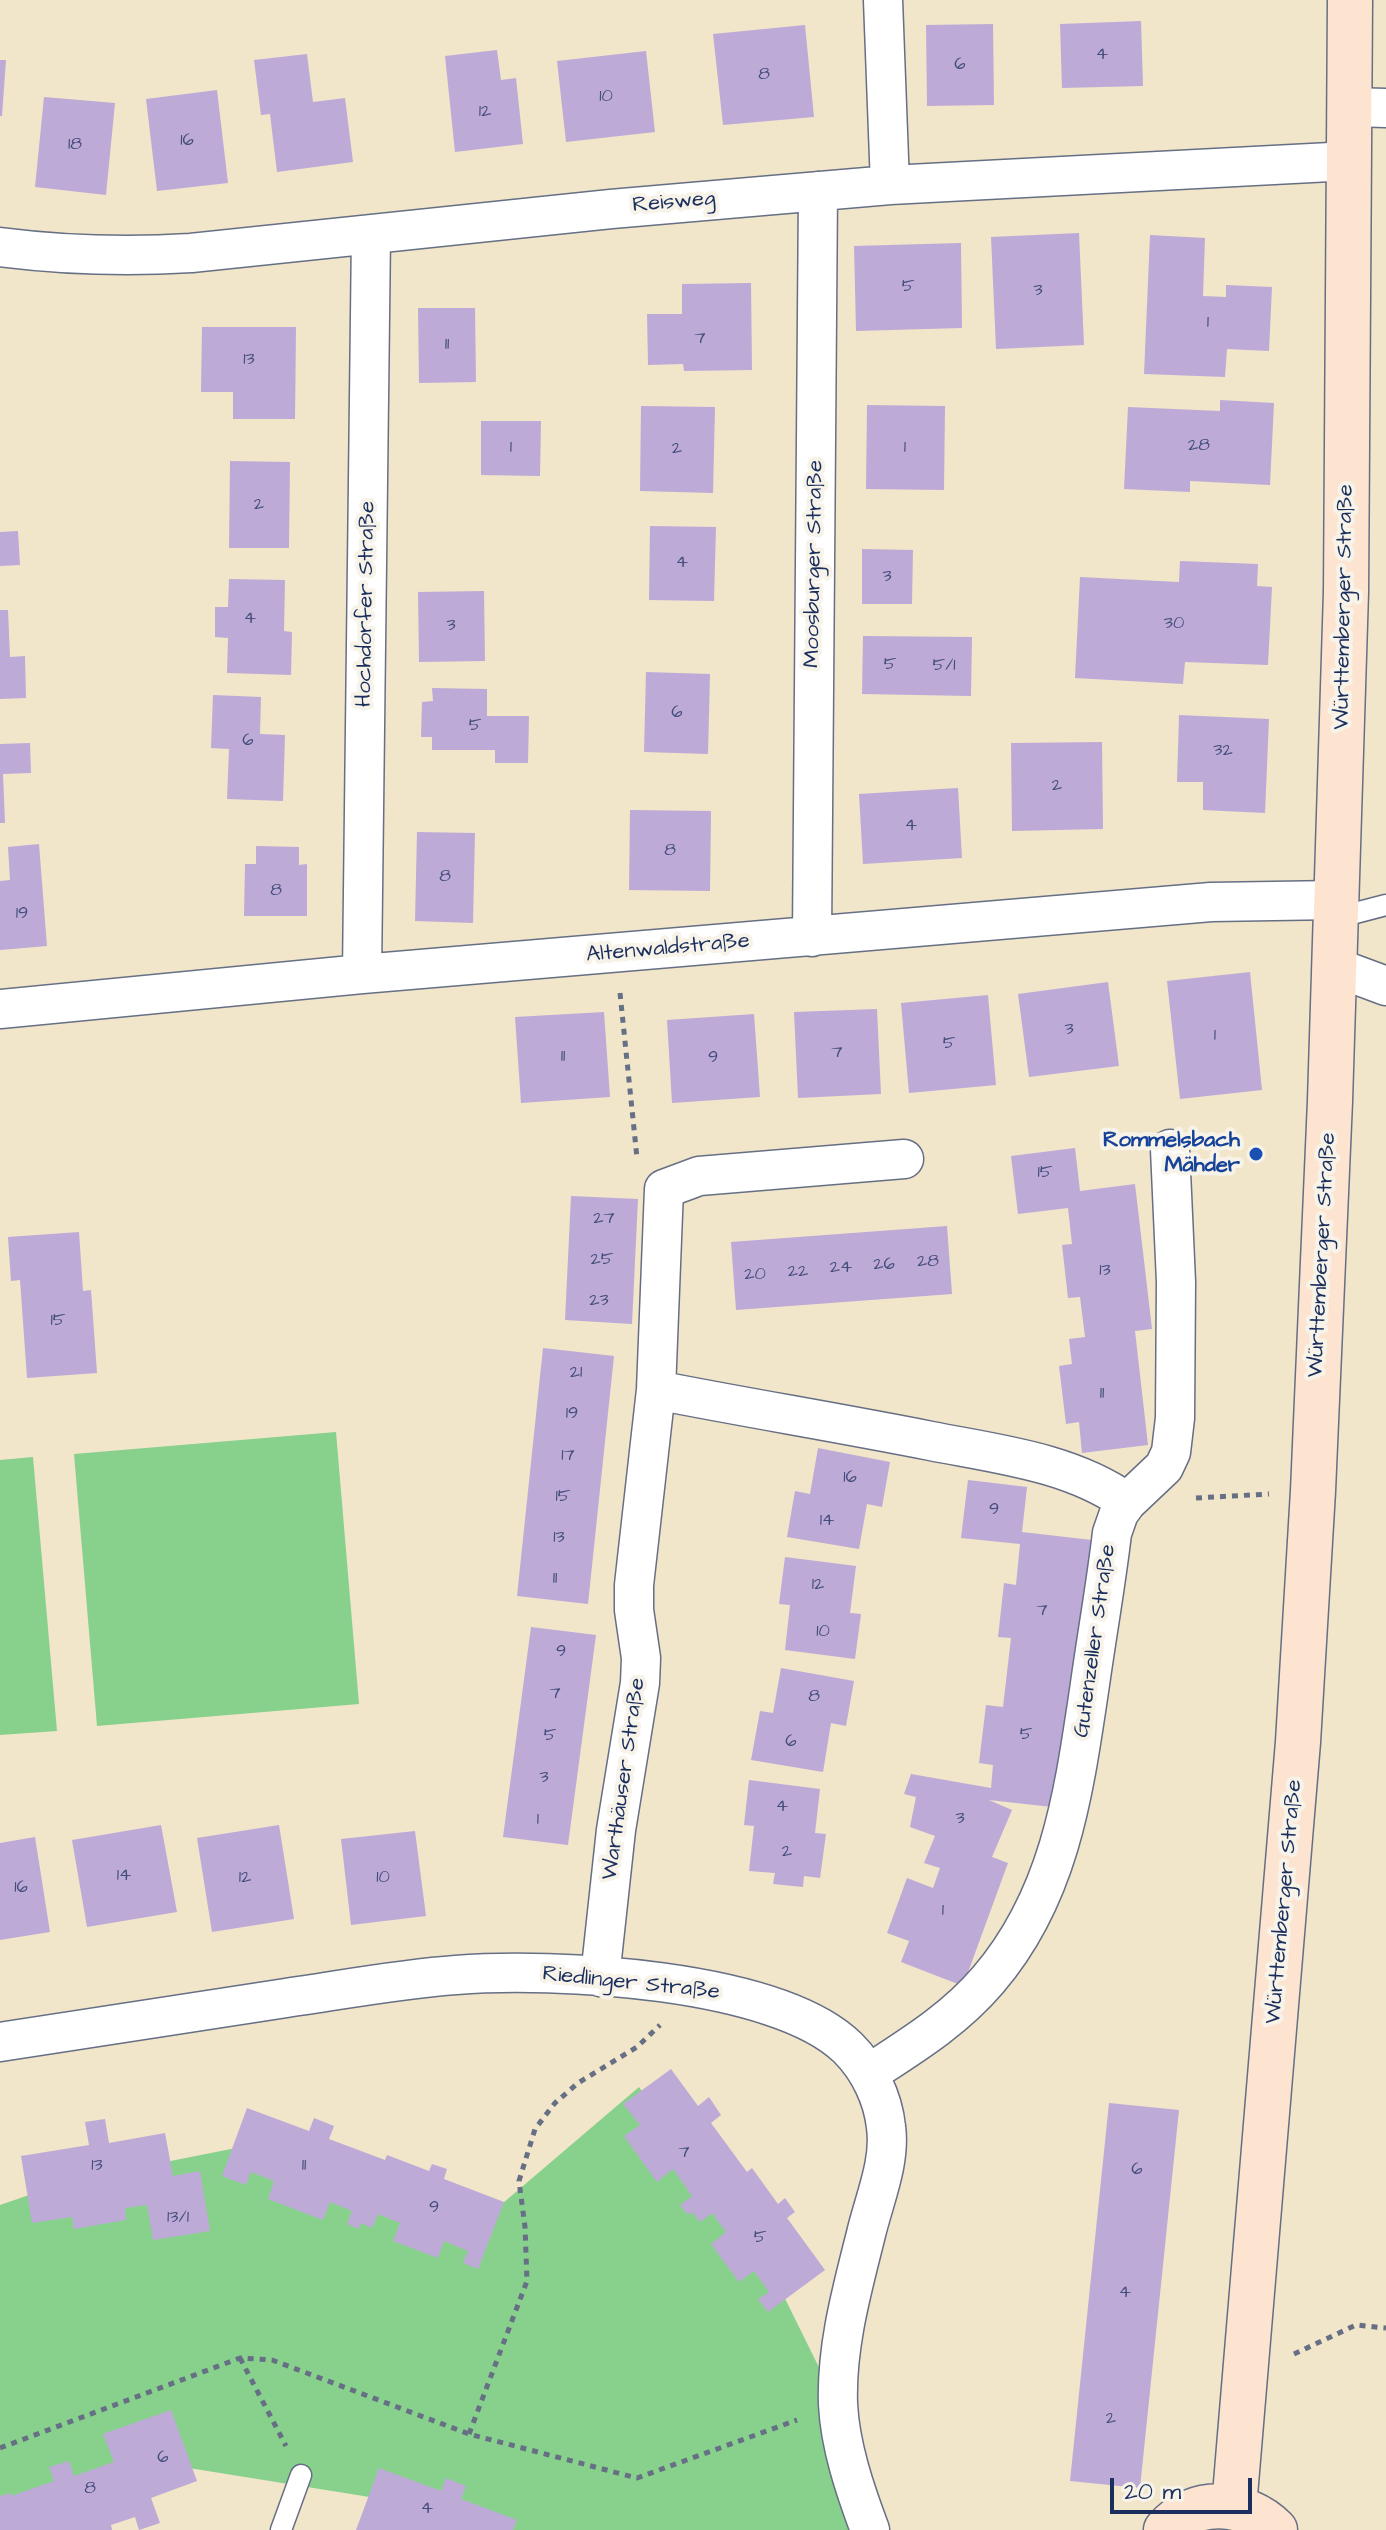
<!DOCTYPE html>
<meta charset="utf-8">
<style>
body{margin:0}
#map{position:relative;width:1386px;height:2530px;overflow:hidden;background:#f1e5ca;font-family:"Architects Daughter",sans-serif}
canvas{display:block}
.scale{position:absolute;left:1110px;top:2478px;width:142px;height:36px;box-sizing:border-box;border:4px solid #1b2f5e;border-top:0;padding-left:10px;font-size:24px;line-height:28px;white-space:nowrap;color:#1b2f5e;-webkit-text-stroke:6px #f7f3e8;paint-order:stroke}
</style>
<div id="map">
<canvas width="1386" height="2530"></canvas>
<div class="scale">20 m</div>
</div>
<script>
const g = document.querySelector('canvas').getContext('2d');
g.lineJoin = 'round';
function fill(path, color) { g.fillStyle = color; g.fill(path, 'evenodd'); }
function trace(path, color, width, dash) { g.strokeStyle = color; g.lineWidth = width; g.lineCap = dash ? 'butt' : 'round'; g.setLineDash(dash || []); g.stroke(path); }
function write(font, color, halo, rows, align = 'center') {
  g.font = font + ' "Architects Daughter",sans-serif'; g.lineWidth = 8; g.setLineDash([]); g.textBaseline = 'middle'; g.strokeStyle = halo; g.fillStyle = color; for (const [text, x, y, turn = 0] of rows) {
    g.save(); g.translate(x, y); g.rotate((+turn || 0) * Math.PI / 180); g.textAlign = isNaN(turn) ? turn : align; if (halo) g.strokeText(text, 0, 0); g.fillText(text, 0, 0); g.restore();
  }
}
fill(new Path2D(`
 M336 1432 359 1704 97 1726 74 1454Z
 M33 1457 57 1731 0 1735V1460Z
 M639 2087 764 2256 838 2406 870 2530H456L382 2499 164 2464 0 2530V2205L70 2181 256 2144 476 2226Z`), '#88d18d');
fill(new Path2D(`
 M1141 21 1143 86 1062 88 1060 24Z
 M993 24 994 105 927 106 926 25Z
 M805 25 814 117 723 125 713 34Z
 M497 50 501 80 516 78 523 144 455 152 445 56Z
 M646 51 655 132 566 142 557 61Z
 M307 54 313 102 345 98 353 162 277 172 270 114 261 115 254 60Z
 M0 60H6L2 116H0Z
 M217 90 228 183 157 191 146 99Z
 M44 97 115 103 106 195 35 187Z
 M1079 233 1084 345 996 349 991 237Z
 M1150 235 1205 238 1203 296 1226 297V285L1272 287 1269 351 1227 349 1225 377 1144 374Z
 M961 243 962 328 856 331 854 246Z
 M751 283 752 370 684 371 683 364 648 365 647 314H682V284Z
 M418 308H475L476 382 419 383Z
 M202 327H296L295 419H233V392H201Z
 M1220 400 1274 403 1270 485 1190 481V492L1124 489 1128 407 1220 411Z
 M867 405 945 406 944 490 866 489Z
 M641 406 715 407 713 493 640 491Z
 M481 421H541L540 476 481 475Z
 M230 461 290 462 289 548H229Z
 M650 526 716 527 714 601 649 600Z
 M18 531 20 565 0 566V532Z
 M862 549 913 550 912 604H862Z
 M1180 561 1258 564 1257 586 1272 587 1268 665 1185 662 1183 684 1075 678 1080 577 1179 582Z
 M229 579 285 580 284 631 292 632 291 675 227 673 228 638 215 637V607H228Z
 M484 591 485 661 419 662 418 592Z
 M0 610H8L10 657 25 656 26 698 0 699Z
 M863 636 972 637 971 696 862 694Z
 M646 672 710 674 708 754 644 752Z
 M432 688 487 689V716H529L528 763H495V750H432V737H421L422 702 433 701Z
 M213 695 261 697 260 734 285 735 283 801 227 799 229 749 211 748Z
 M1179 715 1269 719 1265 813 1203 810V782H1177Z
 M1102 742 1103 829 1012 831 1011 743Z
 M30 743 31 773 3 774 5 823H0V744Z
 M958 788 962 858 863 864 859 794Z
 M630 810 711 811 710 891 629 890Z
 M417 832 475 833 473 923 415 921Z
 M39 844 47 946 0 950V881L10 880 8 847Z
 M256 846 299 847V865L307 864V916H244L245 864H256Z
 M1250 972 1262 1090 1180 1099 1167 981Z
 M1108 982 1119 1066 1029 1077 1018 994Z
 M988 995 996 1085 909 1093 901 1003Z
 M877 1009 881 1094 798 1098 794 1012Z
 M604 1012 610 1097 521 1103 515 1017Z
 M754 1014 760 1097 672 1103 667 1020Z
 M1075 1148 1080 1191 1135 1184 1152 1329 1135 1331 1148 1445 1082 1453 1079 1422 1066 1424 1059 1366 1072 1364 1069 1339 1085 1337 1080 1297 1068 1298 1062 1245 1072 1244 1068 1208 1018 1214 1011 1156Z
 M571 1196 638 1199 632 1324 565 1320Z
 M947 1226 952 1294 736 1310 731 1242Z
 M79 1232 83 1291 91 1290 97 1373 27 1378 20 1280 11 1281 8 1237Z
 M543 1348 614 1356 588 1604 517 1596Z
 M818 1448 890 1462 882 1507 867 1504 859 1549 787 1537 795 1491 810 1494Z
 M968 1480 1027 1487 1022 1532 1092 1540 1061 1808 989 1800 1012 1810 992 1857 1008 1863 963 1986 901 1962 909 1941 887 1933 907 1878 933 1888 940 1868 924 1863 935 1836 910 1827 916 1797 904 1794 911 1774 991 1788 993 1765 979 1763 986 1705 1003 1707 1011 1638 998 1637 1004 1583 1016 1585 1020 1544 961 1538Z
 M785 1557 856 1566 850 1613 861 1614 855 1659 785 1650 790 1605 779 1604Z
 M531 1627 596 1635 568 1845 503 1837Z
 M781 1668 854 1681 846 1726 831 1723 823 1772 751 1760 760 1711 773 1713Z
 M749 1780 820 1789 815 1833 826 1834 820 1878 804 1876 803 1887 773 1884 775 1873 749 1871 754 1826 744 1825Z
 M161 1825 177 1912 87 1927 72 1840Z
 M279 1825 294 1919 212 1932 197 1838Z
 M415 1831 426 1916 351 1925 341 1839Z
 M35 1837 50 1932 0 1940V1843Z
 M671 2069 698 2106 709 2097 721 2115 711 2123 747 2172 752 2168 778 2204 785 2198 795 2212 787 2218 825 2270 768 2312 758 2299 769 2292 754 2271 739 2282 711 2244 726 2232 712 2213 700 2222 692 2212 688 2215 680 2205 692 2196 673 2169 657 2182 624 2136 640 2125 623 2104Z
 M1109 2103 1179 2110 1140 2488 1070 2481Z
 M247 2108 309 2131 314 2118 334 2126 329 2139 385 2160 387 2155 429 2171 432 2164 447 2169 444 2179 504 2202 478 2269 463 2263 468 2251 444 2241 438 2258 393 2241 400 2223 378 2214 372 2228 361 2223 359 2229 347 2224 352 2211 330 2202 323 2220 268 2199 274 2181 251 2172 246 2185 222 2176Z
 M105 2119 109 2143 165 2133 173 2176 200 2171 210 2231 153 2240 147 2205 125 2208 126 2220 74 2229 72 2217 32 2223 21 2156 89 2145 85 2122Z
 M171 2410 197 2481 151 2498 160 2523 139 2530 135 2517 111 2525 112 2530H0V2496L10 2493 11 2496 54 2481 49 2467 69 2461 74 2476 114 2462 103 2434Z
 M379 2468 441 2491 446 2478 466 2486 461 2499 517 2520 513 2530H356Z`), '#beaad7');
const service = new Path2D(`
 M1336 918 1386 905
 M281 2530 301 2475`);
const minor = new Path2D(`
 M883 0 890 185
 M1350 107 1386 108
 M0 247C63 255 127 257 191 253L611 209 890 185 1350 161
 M812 937 818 191
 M1335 967 1386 986
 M362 974 371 234
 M0 1009 362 974 1211 902 1336 900
 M656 1390C748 1408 840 1423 931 1441 997 1454 1071 1462 1127 1502
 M600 1977 616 1830 640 1683 641 1658 634 1610V1585L656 1390 664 1189 699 1176 904 1159
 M0 2042C95 2027 190 2012 286 1998 342 1990 399 1979 456 1975 552 1967 777 1978 848 2048 869 2069 883 2098 886 2127 891 2162 874 2200 866 2234 852 2290 836 2346 838 2404 840 2446 855 2490 870 2530
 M868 2074C911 2046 954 2020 988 1980 1061 1895 1074 1791 1090 1684 1097 1634 1106 1584 1112 1533L1119 1513 1127 1502 1164 1467 1171 1452 1175 1418 1176 1282 1170 1149`);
const secondary = new Path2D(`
 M1234 2507 1298 1742 1313 1491 1330 1101 1346 592 1350 0
 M1166 2530C1194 2497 1245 2500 1275 2530`);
trace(service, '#666f84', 23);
trace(minor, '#666f84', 41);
trace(secondary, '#666f84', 47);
trace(new Path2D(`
 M620 993 637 1158
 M1196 1498 1269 1494
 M1294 2354 1356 2325 1386 2328
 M240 2358 286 2446
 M469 2434 527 2281 525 2227 519 2181 535 2129 555 2103 578 2083 637 2047 660 2025
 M0 2448 240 2358 272 2360 469 2434 637 2478 797 2420`), '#666f84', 5, [6, 6]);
trace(service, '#fff', 20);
trace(minor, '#fff', 38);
trace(secondary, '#fde4d1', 44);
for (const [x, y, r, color] of [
 [1256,1154,8,"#1a4fb4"]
]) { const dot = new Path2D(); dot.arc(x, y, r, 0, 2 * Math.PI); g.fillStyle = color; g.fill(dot); trace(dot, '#f7f3e8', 3); }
write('18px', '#444e7c', null, [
 ["4",1102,55],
 ["6",960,65],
 ["8",764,75],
 ["10",606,97],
 ["12",485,112],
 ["16",187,141],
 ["18",75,145],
 ["5",908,287],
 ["3",1038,291],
 ["1",1208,323],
 ["7",700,339],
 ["11",447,345],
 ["13",249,360],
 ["28",1199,446],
 ["1",511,448],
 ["1",905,448],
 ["2",677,449],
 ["2",259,505],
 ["4",682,563],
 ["3",887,577],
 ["4",250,619],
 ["30",1174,624],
 ["3",451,626],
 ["5",890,665],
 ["5/1",944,666],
 ["6",677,713],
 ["5",475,726],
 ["6",248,741],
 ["32",1223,751],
 ["2",1057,786],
 ["4",911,826],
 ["8",670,851],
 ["8",445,877],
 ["8",276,891],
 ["19",22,914],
 ["3",1069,1030],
 ["1",1215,1036],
 ["5",949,1044],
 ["7",837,1053],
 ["11",563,1057],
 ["9",713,1058],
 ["15",1045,1173],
 ["27",604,1219],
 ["25",602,1260],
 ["28",928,1262],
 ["26",884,1265],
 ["24",841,1268],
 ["13",1105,1271],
 ["22",798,1272],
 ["20",755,1275],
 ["23",599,1301],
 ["15",58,1321],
 ["21",576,1373],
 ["11",1102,1394],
 ["19",572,1414],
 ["17",568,1456],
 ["16",850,1478],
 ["15",563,1497],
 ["9",994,1510],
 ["14",827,1521],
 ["13",559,1538],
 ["11",555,1579],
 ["12",818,1585],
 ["7",1042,1611],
 ["10",823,1632],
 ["9",561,1652],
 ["7",555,1694],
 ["8",814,1697],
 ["5",1026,1735],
 ["5",550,1736],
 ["6",791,1742],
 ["3",544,1778],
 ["4",782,1807],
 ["3",960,1819],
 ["1",538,1820],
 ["2",787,1852],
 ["14",124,1876],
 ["12",245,1878],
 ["10",383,1878],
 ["16",21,1888],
 ["1",943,1911],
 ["7",684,2153],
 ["13",97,2166],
 ["11",304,2166],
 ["6",1137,2170],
 ["9",434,2208],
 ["13/1",178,2218],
 ["5",760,2238],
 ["4",1125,2293],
 ["2",1111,2419],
 ["6",163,2458],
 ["8",90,2489],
 ["4",427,2509]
]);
write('22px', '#1b2f5e', '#f7f3e8', [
 ["Reisweg",674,203,-5],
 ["Moosburger Straße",815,564,-89],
 ["Hochdorfer Straße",367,604,-89],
 ["Württemberger Straße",1345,607,-89],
 ["Altenwaldstraße",668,949,-5],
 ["Württemberger Straße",1323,1255,-87],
 ["Gutenzeller Straße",1096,1641,-82],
 ["Warthäuser Straße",625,1779,-82],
 ["Württemberger Straße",1285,1902,-85],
 ["Riedlinger Straße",631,1984,6]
]);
write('bold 22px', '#164399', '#f7f3e8', [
 ["Rommelsbach",1240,1141],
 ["Mähder",1240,1166]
], 'right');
</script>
